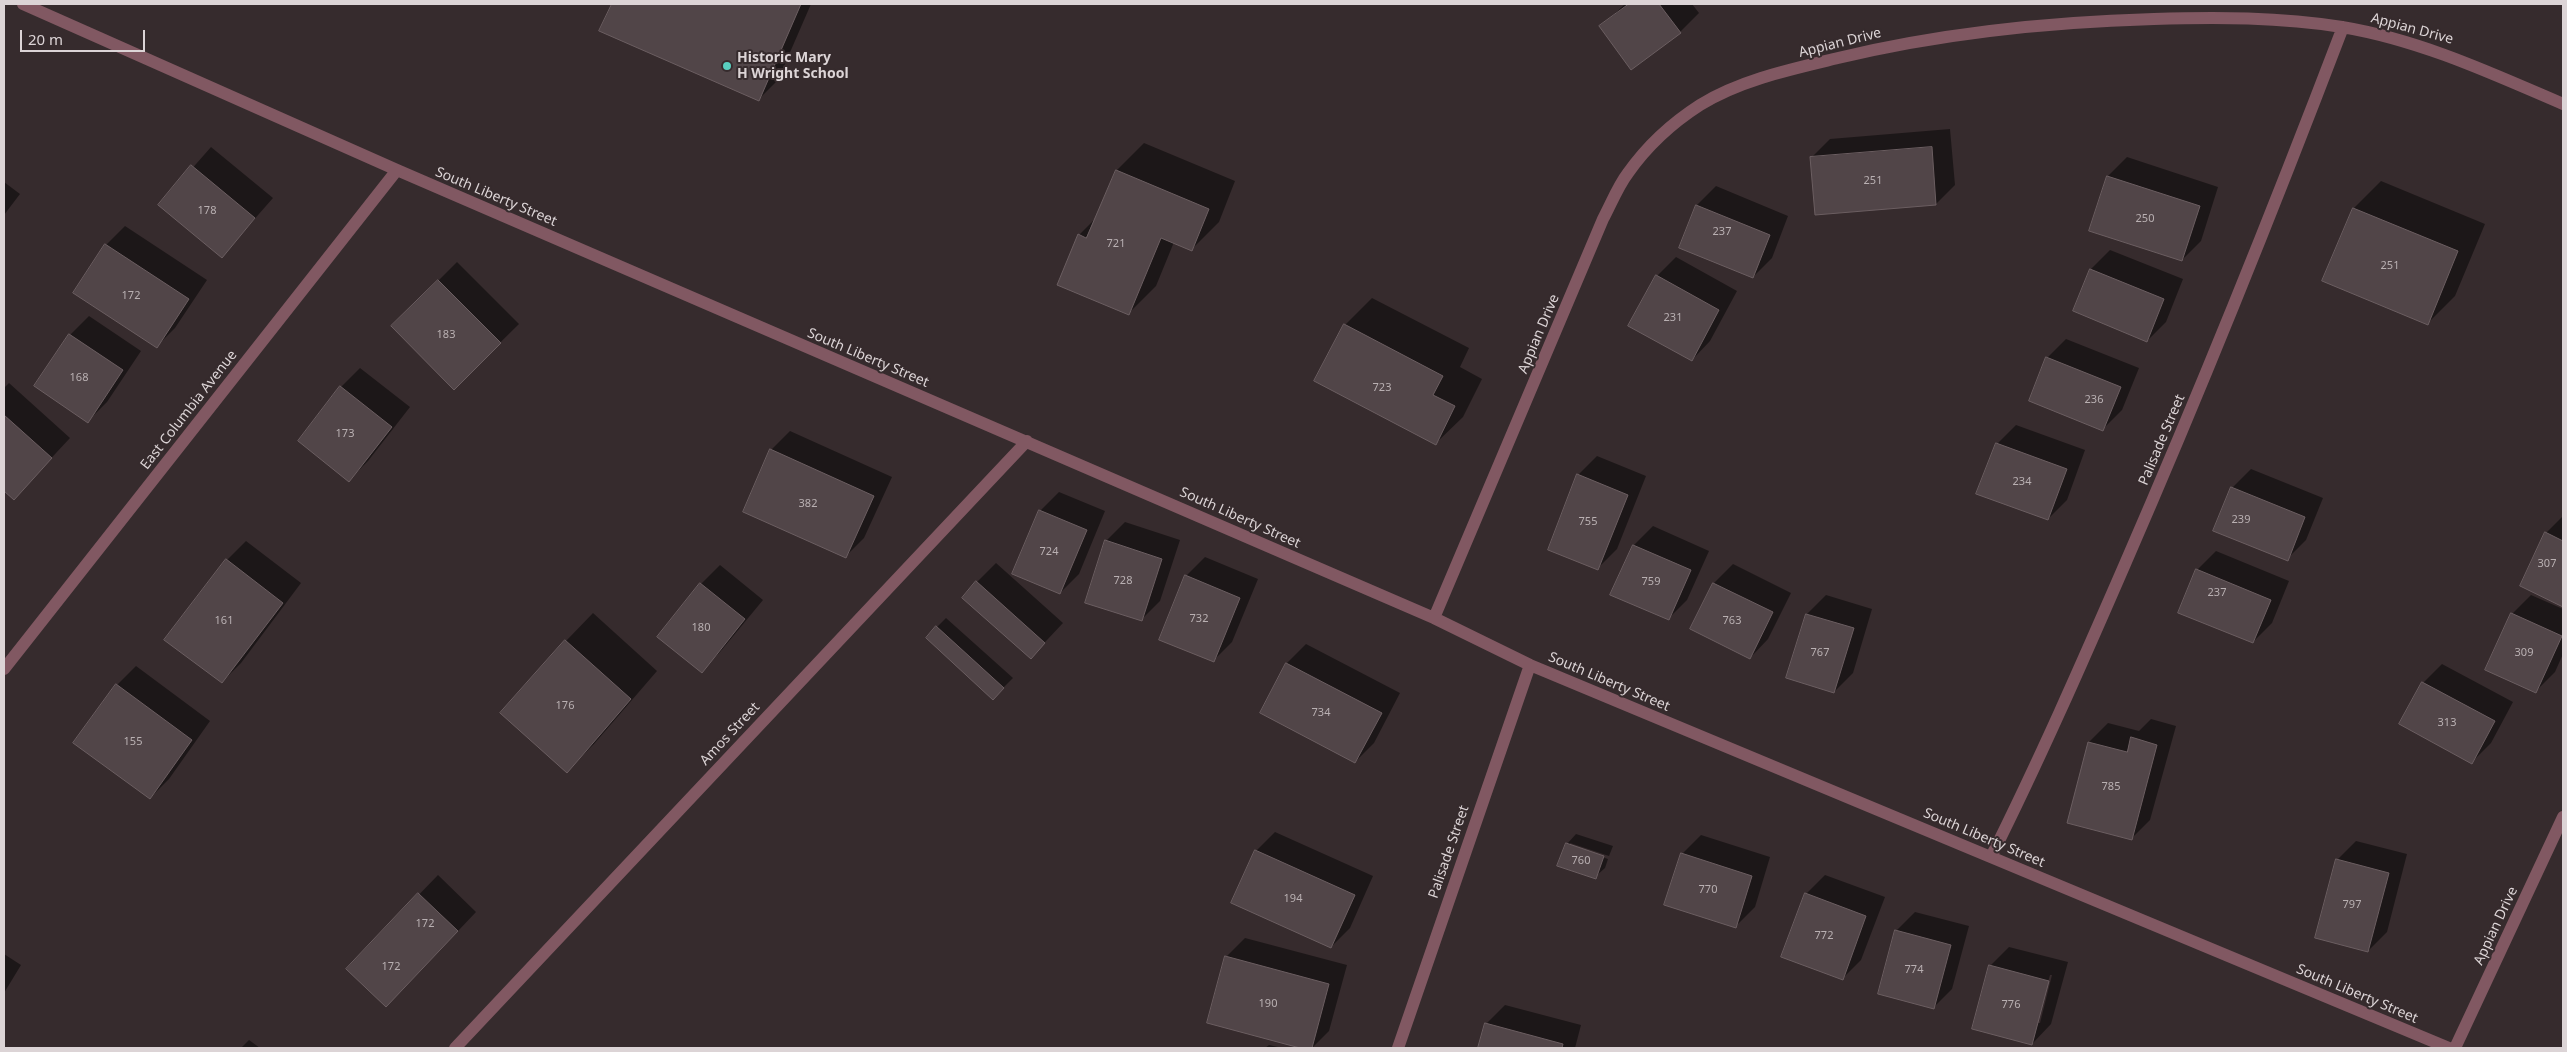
<!DOCTYPE html>
<style>
body{margin:0}
#map{position:relative;width:2567px;height:1052px;overflow:hidden;background:#362b2d;font-family:"Noto Sans",sans-serif}
canvas{display:block}
.frame{position:absolute;inset:0;border:5px solid #dcd4d6;pointer-events:none}
.scale{position:absolute;left:20px;top:30px;width:125px;height:22px;box-sizing:border-box;border:2px solid #dcd4d6;border-top:0;padding-left:6px;font-size:15px;line-height:18px;white-space:nowrap;color:#dcd4d6;-webkit-text-stroke:4px #362b2d;paint-order:stroke}
</style>
<div id="map">
<canvas width="2567" height="1052"></canvas>
<div class="frame"></div>
<div class="scale">20 m</div>
</div>
<script>
const g = document.querySelector('canvas').getContext('2d');
g.lineJoin = 'round';
function fill(path, color) { g.fillStyle = color; g.fill(path, 'evenodd'); }
function trace(path, color, width, dash) { g.strokeStyle = color; g.lineWidth = width; g.lineCap = dash ? 'butt' : 'round'; g.setLineDash(dash || []); g.stroke(path); }
function write(font, color, halo, rows, align = 'center') {
  g.font = font + ' "Noto Sans",sans-serif'; g.lineWidth = 4; g.setLineDash([]); g.textBaseline = 'middle'; g.strokeStyle = halo; g.fillStyle = color; for (const [text, x, y, turn = 0] of rows) {
    g.save(); g.translate(x, y); g.rotate((+turn || 0) * Math.PI / 180); g.textAlign = isNaN(turn) ? turn : align; if (halo) g.strokeText(text, 0, 0); g.fillText(text, 0, 0); g.restore();
  }
}
fill(new Path2D(`
 M613 4H811L778 80 759 99 601 31Z
 M1625 4H1692L1699 13 1680 32 1601 27Z
 M1950 129 1955 185 1936 204 1811 158 1830 139Z
 M1144 143 1235 181 1219 222 1192 249 1174 242 1156 286 1128 314 1079 235 1096 218 1117 170Z
 M211 147 273 198 222 256 160 205Z
 M2127 157 2218 187 2201 241 2182 260 2091 231 2108 176Z
 M2381 181 2485 224 2455 296 2428 323 2324 280 2354 208Z
 M4 182 20 194 4 215Z
 M1716 186 1788 216 1772 258 1753 277 1680 247 1697 205Z
 M125 226 207 280 175 328 157 346 75 293 106 245Z
 M2110 250 2183 279 2166 322 2147 341 2075 311 2091 269Z
 M1676 257 1737 291 1710 341 1692 360 1657 276Z
 M457 262 519 324 454 388 393 326Z
 M1372 298 1469 348 1460 367 1482 379 1463 417 1435 444 1345 325Z
 M89 316 141 351 107 402 88 421 70 335Z
 M2066 339 2139 368 2122 410 2103 429 2047 358Z
 M360 368 410 407 368 461 349 480 341 387Z
 M9 383 70 438 14 498 4 489V388Z
 M2016 425 2085 450 2067 500 2048 519 1997 444Z
 M790 431 892 477 864 538 845 557 771 450Z
 M1597 456 1646 476 1617 549 1598 568 1578 475Z
 M2251 469 2323 498 2306 540 2287 559 2232 488Z
 M1059 492 1105 511 1079 574 1060 593 1040 511Z
 M2563 516V606L2521 586 2546 533Z
 M1125 522 1180 540 1160 601 1141 620 1106 541Z
 M1653 526 1709 551 1687 600 1668 619 1612 594 1634 545Z
 M246 541 301 583 241 663 222 682 227 560Z
 M2216 551 2289 581 2272 623 2253 642 2197 570Z
 M1205 557 1258 579 1232 642 1213 661 1186 576Z
 M996 563 1063 623 1031 657 977 582Z
 M1733 564 1791 593 1768 639 1750 658 1714 583Z
 M720 565 763 600 720 652 701 671V584Z
 M1826 595 1872 609 1853 673 1834 692 1788 678 1807 614Z
 M2531 595 2563 609V654L2555 672 2536 691 2512 614Z
 M593 613 657 671 594 744 567 771 566 641Z
 M946 618 1013 678 993 698 937 627Z
 M1306 644 1400 693 1374 743 1355 762 1262 713 1287 663Z
 M2442 664 2513 702 2491 743 2472 762 2401 724 2423 683Z
 M136 666 210 721 169 779 150 798 117 685Z
 M2151 719 2176 726 2150 820 2131 839 2068 822 2089 742 2108 723 2139 731Z
 M1275 832 1373 876 1350 928 1331 947 1256 851Z
 M1576 834 1613 846 1609 856 1570 843V846L1608 859 1605 868 1595 877 1567 844Z
 M1701 835 1770 857 1755 907 1736 926 1682 854Z
 M2356 841 2407 854 2387 932 2368 951 2337 860Z
 M438 875 476 912 405 987 348 968Z
 M1825 875 1885 897 1861 960 1842 979 1806 894Z
 M1915 912 1969 926 1952 989 1933 1008 1896 931Z
 M1245 938 1347 965 1329 1031 1312 1048 1209 1022 1226 957Z
 M2009 947 2068 962 2051 1024 2032 1044 1990 966ZM2050 975H2052L2040 1023H2037Z
 M4 954 21 965 4 993Z
 M1505 1005 1581 1025 1575 1048H1479L1486 1024Z
 M249 1040 260 1048H241Z
 M1269 1045 1282 1048H1265Z`), '#0007');
const building = new Path2D(`
 M612 4H801L759 101 599 31Z
 M1629 4H1659L1681 33 1631 70 1599 26Z
 M1932 147 1936 205 1815 215 1810 157Z
 M191 165 255 218 222 258 158 205Z
 M1116 170 1209 209 1192 251 1161 238 1129 315 1057 285 1078 234 1086 238Z
 M2107 176 2200 206 2182 261 2089 231Z
 M1696 205 1770 235 1753 278 1679 248Z
 M2353 208 2458 251 2428 325 2322 281Z
 M105 244 189 299 157 348 73 293Z
 M2090 269 2164 299 2147 342 2073 311Z
 M1656 275 1719 310 1692 361 1628 326Z
 M438 280 501 343 454 390 391 326Z
 M1344 324 1443 376 1433 395 1455 406 1436 445 1314 381Z
 M69 334 123 370 88 423 34 386Z
 M2046 357 2121 387 2103 431 2029 401Z
 M340 386 392 427 349 482 298 441Z
 M4 415 52 458 14 500 4 491Z
 M1996 443 2067 469 2048 520 1976 494Z
 M770 449 874 496 846 558 743 512Z
 M1577 474 1628 495 1598 570 1548 550Z
 M2231 487 2305 517 2288 561 2213 531Z
 M1039 510 1087 530 1060 594 1012 574Z
 M2545 532 2563 541V607L2520 586Z
 M1105 540 1162 559 1142 621 1085 603Z
 M1633 545 1691 570 1669 620 1610 595Z
 M226 559 283 603 222 683 164 640Z
 M2196 569 2271 600 2253 643 2178 613Z
 M1185 575 1240 598 1214 662 1159 640Z
 M976 581 1045 643 1031 659 962 598Z
 M700 583 745 619 702 673 657 637Z
 M1713 583 1773 612 1750 659 1690 629Z
 M2511 613 2562 636 2536 693 2485 670Z
 M1806 614 1854 628 1834 693 1786 678Z
 M936 626 1004 688 993 700 926 638Z
 M565 640 631 699 567 773 500 713Z
 M1286 663 1382 713 1355 763 1260 713Z
 M2422 682 2495 721 2472 764 2399 724Z
 M116 684 192 740 150 799 73 743Z
 M2131 737 2157 745 2132 840 2067 823 2088 742 2127 752Z
 M1566 843 1604 856 1596 879 1557 866Z
 M1255 850 1355 895 1331 948 1231 903Z
 M1681 853 1752 876 1736 928 1664 905Z
 M2336 859 2389 873 2368 952 2315 938Z
 M418 893 458 931 386 1007 346 969Z
 M1805 893 1866 916 1843 980 1781 957Z
 M1895 930 1951 945 1934 1009 1878 994Z
 M1225 956 1329 984 1312 1048H1300L1207 1023Z
 M1989 965 2049 981 2032 1045 1972 1029Z
 M1485 1023 1563 1044 1562 1048H1478Z`);
fill(building, '#514548');
trace(building, '#6b5e61', 1);
trace(new Path2D(`
 M23 4 397 170 1434 618 1530 665 2449 1048
 M1434 618 1603 219C1611 204 1618 186 1628 173 1647 146 1672 123 1700 105 1740 80 1792 69 1838 58 1942 33 2047 22 2154 19 2216 17 2280 17 2342 27 2420 40 2491 73 2563 104
 M4 669 397 170
 M1991 857C2039 761 2082 663 2125 564 2202 387 2274 208 2343 27
 M455 1048 1027 441
 M1398 1048 1530 665
 M2455 1048 2563 817`), '#815862', 12);
for (const [x, y, r, color] of [
 [727,66,5,"#59cebf"]
]) { const dot = new Path2D(); dot.arc(x, y, r, 0, 2 * Math.PI); g.fillStyle = color; g.fill(dot); trace(dot, '#362b2d', 2); }
write('11px', '#b9b0b2', null, [
 ["251",1873,181],
 ["178",207,211],
 ["250",2145,219],
 ["237",1722,232],
 ["721",1116,244],
 ["251",2390,266],
 ["172",131,296],
 ["231",1673,318],
 ["183",446,335],
 ["168",79,378],
 ["723",1382,388],
 ["236",2094,400],
 ["173",345,434],
 ["234",2022,482],
 ["382",808,504],
 ["239",2241,520],
 ["755",1588,522],
 ["724",1049,552],
 ["307",2547,564],
 ["728",1123,581],
 ["759",1651,582],
 ["237",2217,593],
 ["732",1199,619],
 ["161",224,621],
 ["763",1732,621],
 ["180",701,628],
 ["767",1820,653],
 ["309",2524,653],
 ["176",565,706],
 ["734",1321,713],
 ["313",2447,723],
 ["155",133,742],
 ["785",2111,787],
 ["760",1581,861],
 ["770",1708,890],
 ["194",1293,899],
 ["797",2352,905],
 ["172",425,924],
 ["772",1824,936],
 ["172",391,967],
 ["774",1914,970],
 ["190",1268,1004],
 ["776",2011,1005]
]);
write('14px', '#dcd4d6', '#362b2d', [
 ["Appian Drive",2412,29,15],
 ["Appian Drive",1840,43,-14],
 ["South Liberty Street",496,197,23],
 ["Appian Drive",1539,334,-67],
 ["South Liberty Street",868,358,23],
 ["East Columbia Avenue",189,410,-52],
 ["Palisade Street",2162,440,-67],
 ["South Liberty Street",1240,518,24],
 ["South Liberty Street",1609,682,23],
 ["Amos Street",730,734,-47],
 ["South Liberty Street",1984,838,23],
 ["Palisade Street",1449,852,-71],
 ["Appian Drive",2496,926,-65],
 ["South Liberty Street",2357,994,23]
]);
write('bold 14px', '#dcd4d6', '#362b2d', [
 ["Historic Mary",737,58],
 ["H Wright School",737,74]
], 'left');
</script>
